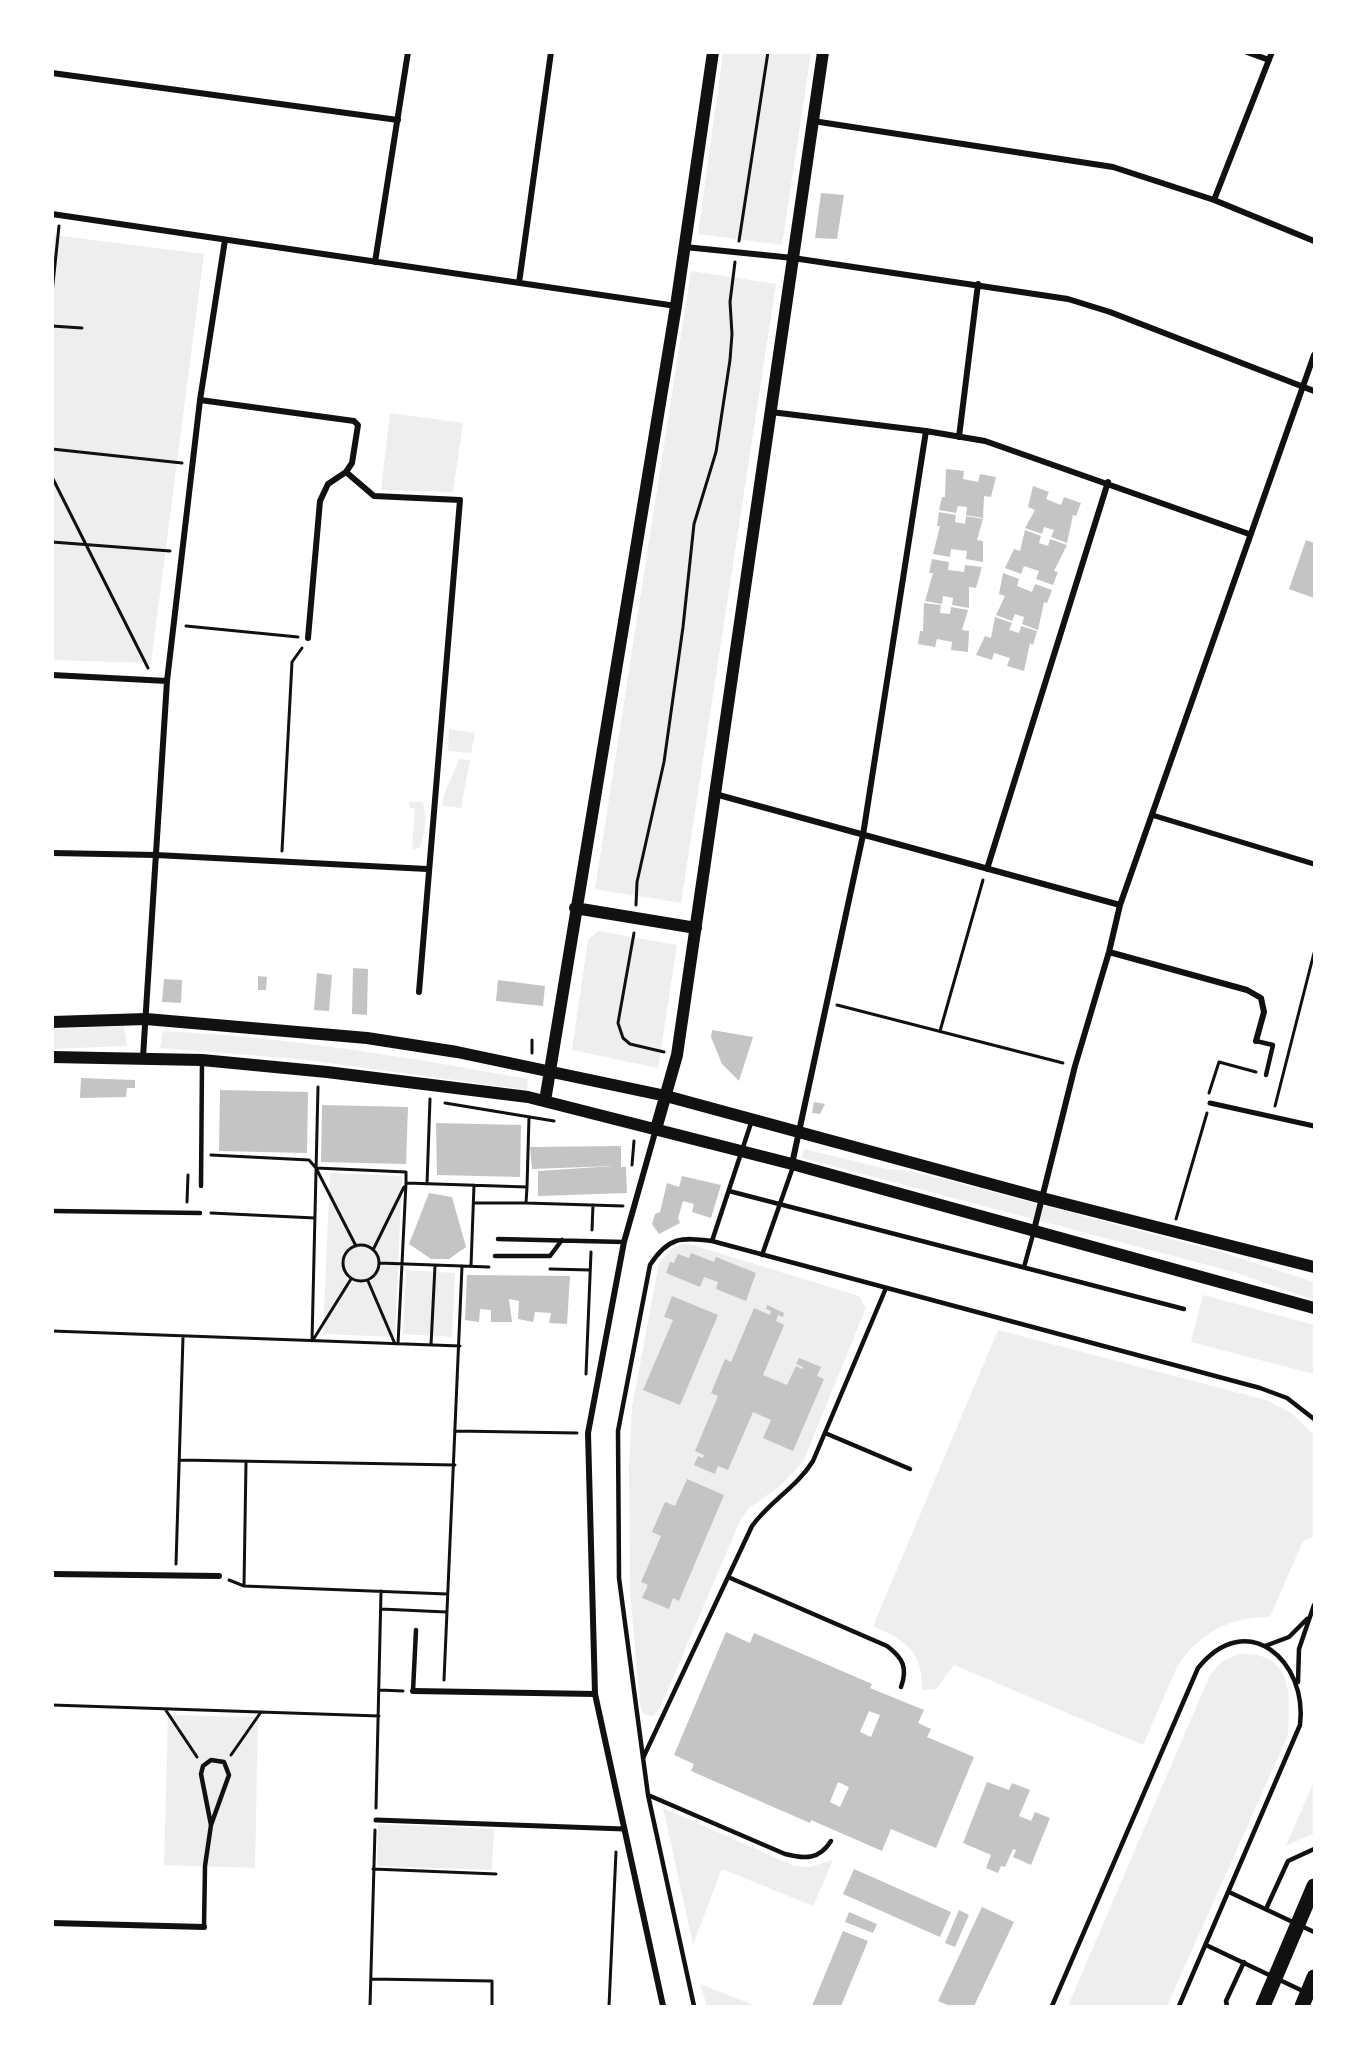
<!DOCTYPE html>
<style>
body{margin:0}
#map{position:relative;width:1367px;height:2059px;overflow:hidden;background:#fff;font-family:"PT Serif",serif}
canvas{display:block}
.frame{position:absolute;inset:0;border:54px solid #fff;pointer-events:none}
</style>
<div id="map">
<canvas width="1367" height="2059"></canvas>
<div class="frame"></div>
</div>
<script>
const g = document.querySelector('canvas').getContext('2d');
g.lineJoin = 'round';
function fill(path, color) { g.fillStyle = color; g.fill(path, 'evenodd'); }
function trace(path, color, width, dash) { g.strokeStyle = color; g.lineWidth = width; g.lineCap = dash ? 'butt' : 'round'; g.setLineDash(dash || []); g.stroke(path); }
fill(new Path2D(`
 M723 53H811L782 245 698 234Z
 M53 235 204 254 151 663 53 660Z
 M691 271 776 284 681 903 595 889Z
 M390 413 463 423 453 492 381 490Z
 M449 729 475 733 471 753 448 751Z
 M459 759 470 760 461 808 442 806C444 788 454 776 459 759Z
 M409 802H423C427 818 426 834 419 848L412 849 415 809 409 807Z
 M598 931 677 945 658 1068 572 1050 588 940Z
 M124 1026 127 1046 53 1049V1029Z
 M163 1031C286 1037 407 1057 528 1079L527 1090 299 1059 160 1048Z
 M804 1149 887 1169 912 1171 1221 1252 1314 1282V1300L1234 1272 802 1158Z
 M330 1173 402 1176 395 1337 323 1334Z
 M682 1244H689L859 1296 866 1308 803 1462 780 1486 749 1508 740 1521 660 1708 653 1716 644 1714 641 1710 640 1705 630 1590 629 1466 632 1407 659 1263 671 1249Z
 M406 1270 455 1273 452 1337 403 1334Z
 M1203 1295 1314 1325V1374L1191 1342Z
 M998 1330 1266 1400 1291 1413 1314 1435V1537L1303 1541 1270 1617C1229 1617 1199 1633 1177 1667L1143 1745 954 1665 936 1689 922 1690C923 1651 906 1641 873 1626Z
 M1239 1654C1293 1651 1291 1696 1288 1735L1167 2006H1068L1210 1675 1223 1661Z
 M168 1715 258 1717 255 1868 164 1865Z
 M1314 1781V1833L1286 1846Z
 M663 1808 794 1866 810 1867 833 1860 813 1906 722 1869 693 1944Z
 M378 1824 494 1829 492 1870 377 1866Z
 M700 1984 756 2006H707Z`), '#eee');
fill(new Path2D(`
 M821 193 844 195 837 239 815 238Z
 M946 469 964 471 963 479 978 482 980 474 996 477 991 497 984 496 983 518 966 515 967 507 958 506 956 513 939 510 942 497H945Z
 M1033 486 1049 492 1046 499 1061 505 1064 497 1081 503 1076 516 1073 515 1067 543 1051 537 1054 530 1044 527 1042 534 1025 528 1035 510 1028 507Z
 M939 512 956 515 955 522 965 524 966 516 983 519 977 540 983 541V562L966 559 967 551 951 549 950 557 933 554 940 526H937Z
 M1025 530 1041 536 1039 543 1048 546 1050 539 1067 545 1054 571 1058 572 1053 585 1036 579 1039 571 1024 566 1021 574 1005 568 1014 549 1020 551Z
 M1306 540 1314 543V598L1289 589Z
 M932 559 949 562 948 570 964 572 965 565 982 567 976 588 969 587V608L952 605 953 598 943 596 942 604 925 601 933 573H929Z
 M1003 573 1019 579 1017 586 1032 592 1035 584 1052 590 1047 603 1044 602 1038 630 1022 624 1024 617 1015 614 1012 621 996 615 1005 596 999 594Z
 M924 603 941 605 940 613 950 614 951 607 968 610 962 630 969 631 968 652 951 650 952 642 937 639 935 647 918 644 920 631H923Z
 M995 617 1012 623 1009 630 1019 633 1021 626 1037 631 1033 645 1030 643 1024 671 1007 666 1010 658 994 653 992 660 976 655 985 636 991 638Z
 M353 968 368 969 367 1015 352 1014Z
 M317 973 332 975 329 1011 314 1010Z
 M258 976 267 977 266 990H258Z
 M164 979 182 980 181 1003 162 1002Z
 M498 980 545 986 543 1006 496 1001Z
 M712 1030 753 1037 739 1081 722 1064 711 1037Z
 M81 1078 135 1080V1088H127L126 1097 80 1098Z
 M220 1090 308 1092 307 1153 219 1151Z
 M814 1102 825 1104 820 1114 812 1113Z
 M322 1105 408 1107 406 1164 321 1162Z
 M436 1123 521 1125 520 1177 437 1175Z
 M621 1146V1167H626L627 1193 538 1196V1171L614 1166 532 1169 530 1147Z
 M682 1176 721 1185 711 1218 692 1212 694 1204 683 1201 678 1218 680 1223 659 1234 652 1224 655 1214 660 1212 667 1183 679 1187Z
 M429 1193 452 1197 466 1247 449 1259H431L409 1244Z
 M691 1253 714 1262 716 1257 756 1273 746 1301 716 1289 718 1282 704 1277 700 1287 666 1273 670 1262 674 1263 678 1254 689 1258Z
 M467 1275 570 1276 567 1324 549 1323 551 1313 535 1312 533 1322 518 1319 519 1301 509 1299 512 1322H491V1310L480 1309 479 1322 465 1320Z
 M672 1296 718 1315 680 1405 643 1390 673 1320 664 1317Z
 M767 1305 784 1313 783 1317 778 1315 776 1321 784 1325 763 1375 787 1385 796 1366 802 1369 803 1367 796 1364 799 1358 821 1367 817 1376 824 1379 793 1451 763 1438 771 1420 753 1412 728 1470 718 1466 715 1474 694 1465 698 1456 703 1458 704 1455 695 1451 718 1396 711 1393 725 1359 731 1362 754 1308 770 1315 771 1311 766 1309Z
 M687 1479 724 1495 679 1601 673 1598 669 1609 642 1598 648 1585 641 1582 661 1536 652 1532 665 1502 675 1506Z
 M726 1632 750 1643 754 1633 872 1684 870 1688 924 1710 918 1723 931 1729 927 1737 974 1757 936 1848 891 1829 882 1851 811 1820 810 1823 691 1771 694 1764 674 1755ZM869 1711 880 1715 871 1737 860 1732ZM838 1782 849 1787 840 1807 830 1802Z
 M987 1782 1009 1790 1012 1783 1030 1790 1019 1816 1031 1821 1035 1812 1050 1818 1031 1865 1013 1857 1016 1850 1013 1849 1005 1867 1001 1866 998 1873 986 1868 991 1855 963 1843Z
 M854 1869 951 1912 940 1937 843 1894Z
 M982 1907 1014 1922 974 2006H950L938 2001Z
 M959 1910 969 1915 955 1947 945 1943Z
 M849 1912 877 1924 873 1933 845 1922Z
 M843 1931 868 1941 841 2006H812Z`), '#c4c4c4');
trace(new Path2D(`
 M739 241 768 52
 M52 293 59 226
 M52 326 82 328
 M52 449 182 463
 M52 477 148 668
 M52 542 170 551
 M186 626 298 637
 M282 851 292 662 302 648
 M636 905 637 882 664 762 683 627 694 524 716 452 730 360 732 334 730 302 735 262
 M634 933 618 1023 623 1038 630 1044 664 1052
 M837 1005 1063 1063
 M940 1031 983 880
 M532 1040V1053
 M1209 1093 1219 1062 1256 1072
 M445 1103 554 1121
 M1275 1106 1314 953
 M211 1155 309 1160 316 1168 406 1172V1183L527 1187 526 1203 623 1206
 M632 1165 634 1141
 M317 1170 356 1246
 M427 1184 430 1099
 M527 1187 529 1117
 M187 1202 188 1175
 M474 1203H526
 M211 1213 315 1218
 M1176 1219 1207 1113
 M592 1230 593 1205
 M343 1263a18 18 0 1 1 36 0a18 18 0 1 1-36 0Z
 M373 1250 404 1187
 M379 1263 489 1267
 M471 1266 474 1185
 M550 1269 590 1270
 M368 1281 395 1344
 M52 1331 460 1346
 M313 1340 351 1279
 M312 1341 318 1087
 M398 1344 406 1183
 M431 1345 435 1266
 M586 1374 591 1252
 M456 1431 577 1433
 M180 1460 455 1465
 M176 1564 183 1337
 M229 1580 244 1586 447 1594
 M244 1586 246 1462
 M381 1609 446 1612
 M444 1680 462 1266
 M380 1690 403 1691
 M52 1705 379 1716
 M165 1709 197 1757
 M231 1755 261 1712
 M376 1808 381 1591
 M373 1869 496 1874
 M371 1979 492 1981V2006
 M370 2006 375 1830
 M609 2006 616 1852`), '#111', 3);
trace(new Path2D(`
 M1256 1041 1273 1045 1266 1075
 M201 1186 202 1062
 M729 1191 1184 1309
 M52 1211 200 1213
 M498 1239 624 1242
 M712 1241 752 1120
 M762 1255 794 1164
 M495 1256H550L562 1240
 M1024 1267 1034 1231
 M825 1433 910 1469
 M728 1577 887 1646C903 1658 908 1668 901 1687
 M1265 1646 1289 1637 1307 1619
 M1298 1682 1299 1649 1314 1605
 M413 1691 416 1630
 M643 1758 752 1526C770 1501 797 1487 813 1461L886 1288
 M211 1760 224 1762 229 1775 211 1825 201 1774 203 1766Z
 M648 1795 785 1854C805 1859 819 1860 831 1841
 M1229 1892 1314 1932
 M1266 1909 1288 1861 1314 1849
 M204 1927 205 1866 211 1825
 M1206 1945 1305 1992
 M694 2006 648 1795 619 1578 618 1431 650 1265C668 1237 681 1237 712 1241L1260 1388 1287 1398 1314 1419
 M1052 2006 1198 1668C1247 1607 1308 1661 1300 1725L1179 2006
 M1227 2006 1226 2001 1244 1962`), '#111', 4.5);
trace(new Path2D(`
 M1152 815 1314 864
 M1210 1103 1314 1126
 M376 1820 624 1829`), '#111', 5);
trace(new Path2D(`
 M1247 52 1269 60
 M52 73 398 120
 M813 121 1113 167 1214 200 1314 241
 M1214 200 1272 52
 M52 214 676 306
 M685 247 793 258 1068 299 1110 312 1314 391
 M375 262 408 52
 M519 283 551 52
 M200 400 354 421 358 425 352 463 346 472
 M771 412 926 431 985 441 1249 534
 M959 437 978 284
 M346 472 374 496 460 500 419 992
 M308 638 320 501 328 484 346 472
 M52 675 167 681
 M715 794 1120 905
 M52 853 156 855 427 869
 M987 869 1108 482
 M1109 952 1247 990 1261 998 1264 1012 1256 1041
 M143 1057 167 681 200 400 225 240
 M656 1129 624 1242 588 1433 595 1694 663 2006
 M792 1164 863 835 926 431
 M1034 1230 1075 1066 1109 952 1120 905 1314 355
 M52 1574 219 1576
 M413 1691 595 1694
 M52 1923 204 1927`), '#111', 6);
trace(new Path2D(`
 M575 908 696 928
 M52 1022 146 1019 367 1038 457 1052 666 1096 1042 1198 1314 1267
 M52 1057 202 1060 327 1072 528 1097 792 1164 1314 1308
 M545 1101 676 306 713 52
 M656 1129 677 1055 823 52`), '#111', 12);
trace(new Path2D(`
 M1263 2006 1314 1886
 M1302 2006 1314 1977`), '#111', 15);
</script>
